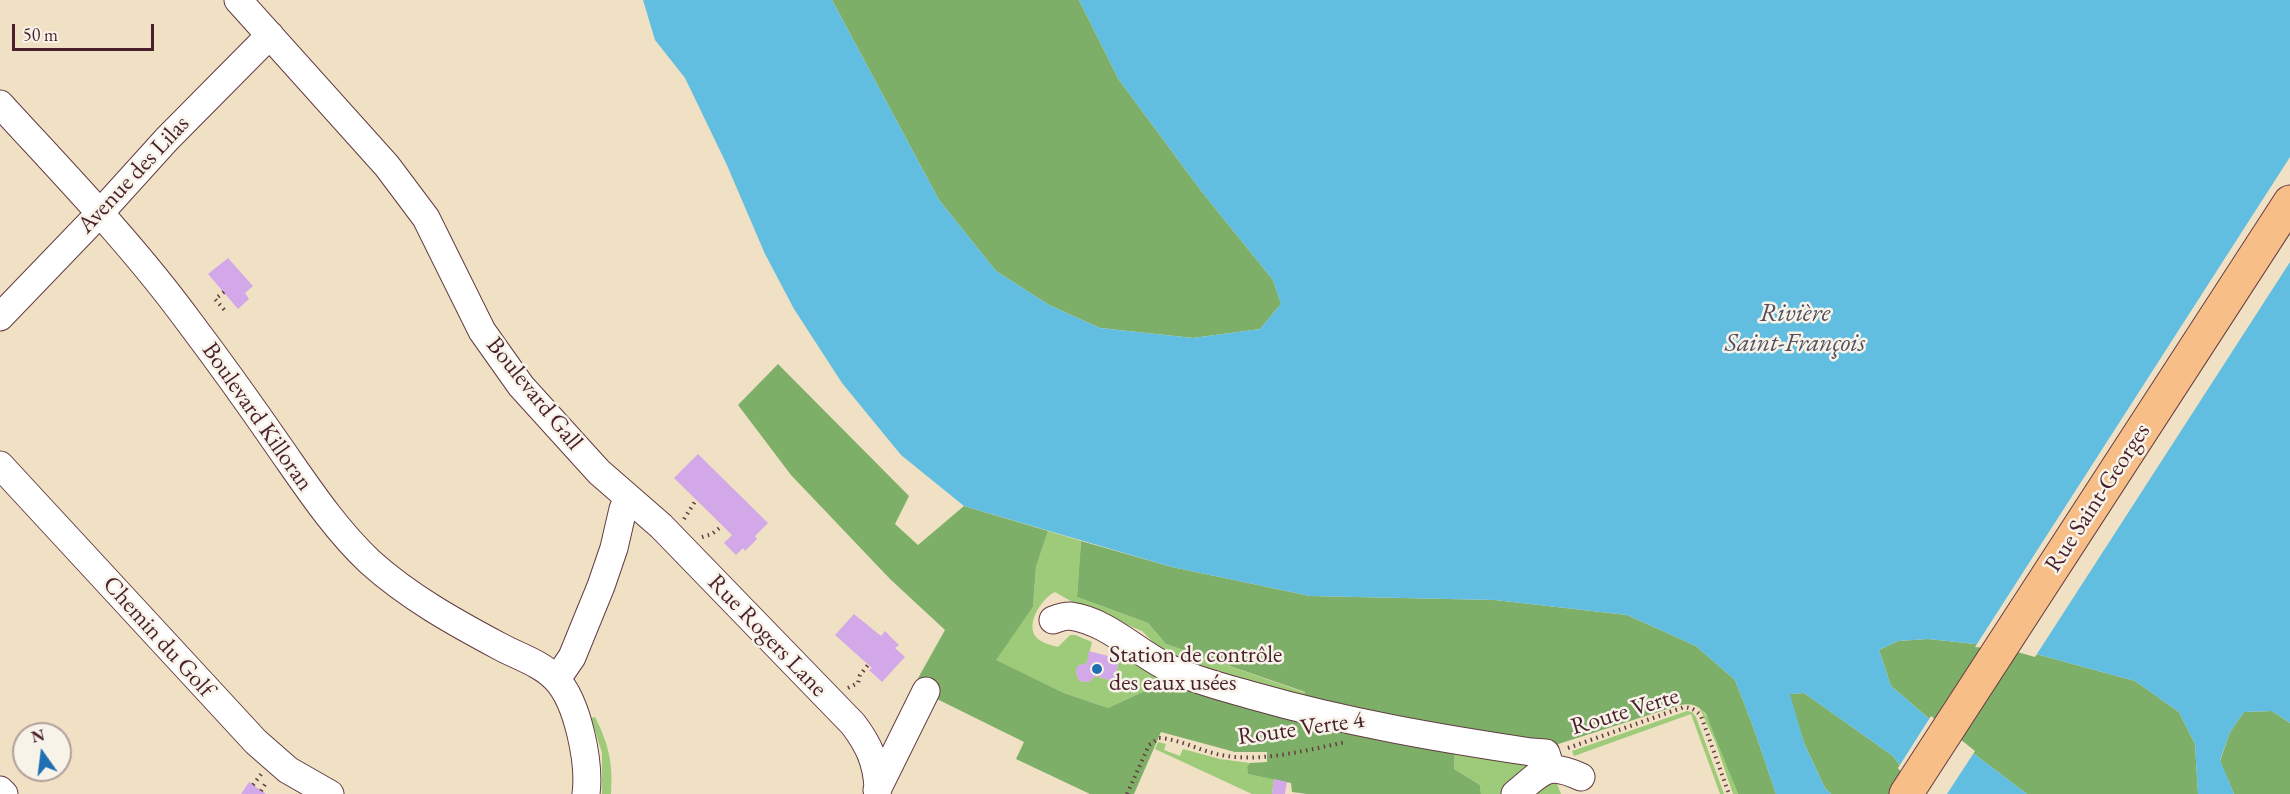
<!DOCTYPE html>
<meta charset="utf-8">
<style>
body{margin:0}
#map{position:relative;width:2290px;height:794px;overflow:hidden;background:#f0e1c4;font-family:"EB Garamond",serif}
canvas{display:block}
.north{position:absolute;left:12px;top:722px;width:60px;height:60px;box-sizing:border-box;background:#f7f3e8;border:2px solid #b29e9c;border-radius:50%;rotate:346deg;font-size:16px;font-weight:700;line-height:24px;text-align:center;color:#4a1f2b}
.north::after{content:'';display:block;margin:auto;width:21px;height:27px;background:#1f6fb2;clip-path:polygon(50% 0,100% 100%,50% 72%,0 100%)}
.scale{position:absolute;left:12px;top:24px;width:142px;height:27px;box-sizing:border-box;border:3px solid #4a1f2b;border-top:0;padding-left:8px;font-size:18px;line-height:21px;white-space:nowrap;color:#4a1f2b;-webkit-text-stroke:4px #f7f3e8;paint-order:stroke}
</style>
<div id="map">
<canvas width="2290" height="794"></canvas>
<div class="north">N</div>
<div class="scale">50 m</div>
</div>
<script>
const g = document.querySelector('canvas').getContext('2d');
g.lineJoin = 'round';
function fill(path, color) { g.fillStyle = color; g.fill(path, 'evenodd'); }
function trace(path, color, width, dash) { g.strokeStyle = color; g.lineWidth = width; g.lineCap = dash ? 'butt' : 'round'; g.setLineDash(dash || []); g.stroke(path); }
function write(font, color, halo, rows, align = 'center') {
  g.font = font + ' "EB Garamond",serif'; g.lineWidth = 5; g.setLineDash([]); g.textBaseline = 'middle'; g.strokeStyle = halo; g.fillStyle = color; for (const [text, x, y, turn = 0] of rows) {
    g.save(); g.translate(x, y); g.rotate((+turn || 0) * Math.PI / 180); g.textAlign = isNaN(turn) ? turn : align; if (halo) g.strokeText(text, 0, 0); g.fillText(text, 0, 0); g.restore();
  }
}
fill(new Path2D(`
 M1048 531 1081 541 1077 597 1148 623 1166 644 1306 693 1302 706 1167 656 1142 631 1076 604 1055 592C1042 598 1025 624 1036 637 1041 643 1051 645 1058 647L1070 635H1075L1092 642 1087 663 1078 666 1076 672 1079 681 1089 682 1095 676 1113 681 1122 653 1300 720 1164 682 1108 708 1064 693 995 660 1033 607 1036 567Z
 M1699 707C1718 726 1728 769 1738 794H1733L1715 741Z
 M1687 711 1692 712 1696 717 1724 794H1720L1691 714 1574 756 1572 751Z
 M595 717C609 745 613 763 611 794H602V753L591 718Z
 M1158 742 1166 744 1164 750 1180 756 1183 749 1220 759 1250 763 1247 767 1248 774 1274 779 1272 794H1252L1155 749Z
 M1455 747 1530 765 1506 794H1481L1480 785 1454 769Z
 M1554 776 1561 794H1527Z`), '#9dcb79');
fill(new Path2D(`
 M832 0H1079L1119 80 1202 192 1273 280 1281 304 1260 329 1193 338 1100 328 1049 305 996 271 939 200Z
 M778 364 909 496 895 524 918 545 964 506 1048 531 1036 567 1033 607 996 660 1064 693 1108 708 1164 682 1300 720 1455 747 1454 769 1480 785 1481 794H1307L1292 792 1291 783 1248 774 1247 767 1250 763 1267 762V752H1235L1161 732 1134 794H1090L1016 759 1024 742 937 699 940 691 917 680 945 630 890 579 791 475 738 405Z
 M1081 541 1172 567 1310 596 1495 600 1627 615 1696 646 1735 680 1754 729 1776 794H1738L1706 714C1697 705 1692 703 1680 705L1549 747 1302 706 1305 692 1166 644 1148 623 1077 597Z
 M1928 639 2014 648 2135 681 2179 712 2195 744 2198 794H2027L1940 728 1891 686 1879 650 1898 641Z
 M1804 693 1893 756 1921 794H1831L1825 788 1804 743 1789 694Z
 M2272 711 2290 723V794H2234L2220 761 2230 732 2244 712Z`), '#7eaf69');
fill(new Path2D(`
 M643 0H832L939 200 996 271 1049 305 1100 328 1193 338 1260 329 1281 304 1273 280 1202 192 1119 80 1079 0H2290V723L2272 711 2244 712 2230 732 2220 760 2234 794H2198L2195 744 2179 712 2135 681 2014 648 1928 639 1898 641 1879 650 1891 686 1940 728 2027 794H1921L1893 756 1804 693 1790 694 1804 743 1825 788 1831 794H1776L1754 729 1735 680 1696 646 1627 615 1495 600 1310 596 1172 567 964 506 901 455 842 383 794 309 765 254 726 163 685 78 655 40Z`), '#62bee0');
fill(new Path2D(`
 M2290 157V262L2035 657 2014 651 1975 647Z
 M1931 716 1975 751 1947 794H1917L1898 768Z`), '#f0e1c4');
fill(new Path2D(`
 M228 258 253 286 245 293 249 299 238 309 208 274Z
 M698 454 768 523 755 536 757 539 745 551 743 548 736 555 724 543 732 535 674 478Z
 M854 614 881 636 885 631 899 645 895 648 905 657 882 682 869 670 872 668 835 635Z
 M1089 651 1120 659 1113 681 1095 676 1089 682 1079 681 1076 672 1077 666 1087 663Z
 M1274 779 1287 782 1285 794H1272Z
 M249 782 253 785 266 794H241Z`), '#d3a8e8');
const minor = new Path2D(`
 M238 0 387 166 426 218 482 331 521 386 599 472 661 526 853 724C869 745 877 763 878 789
 M0 104C65 175 133 245 190 323 221 364 251 406 280 448 308 488 335 529 370 562 409 597 454 622 499 646 517 656 541 663 556 679 578 702 590 763 586 794
 M0 317 100 213 167 139 270 35
 M0 465 256 742 288 770 330 794
 M1053 620C1058 618 1065 616 1070 616 1108 621 1138 654 1171 669 1197 681 1226 688 1254 696 1345 722 1437 738 1531 752L1546 753 1551 769
 M557 679 572 657 601 586 614 548 623 509 629 499
 M0 790 4 794
 M877 790 926 691
 M1515 794C1543 771 1546 761 1581 777`);
const major = new Path2D(`
 M1906 794 2290 202`);
trace(minor, '#633c42', 29);
trace(major, '#633c42', 35);
trace(new Path2D(`
 M224 292 215 299 227 313
 M684 519 696 500
 M702 537 712 534 722 526
 M848 688 858 683 860 675 868 665
 M1568 748 1684 707C1692 708 1696 710 1701 716L1729 794
 M253 785 262 773
 M261 791 267 781
 M1127 794 1149 745 1159 738C1180 739 1200 751 1221 755 1262 763 1306 750 1346 742`), '#633c42', 4, [1.5, 4.5]);
trace(minor, '#fff', 27);
trace(major, '#f7be88', 33);
for (const [x, y, r, color] of [
 [1097,669,6,"#1f6fb2"]
]) { const dot = new Path2D(); dot.arc(x, y, r, 0, 2 * Math.PI); g.fillStyle = color; g.fill(dot); trace(dot, '#f7f3e8', 2); }
write('24px', '#4a1f2b', '#f7f3e8', [
 ["Avenue des Lilas",134,175,-47],
 ["Boulevard Gall",534,394,51],
 ["Boulevard Killoran",257,417,55],
 ["Rue Saint-Georges",2098,498,-57],
 ["Rue Rogers Lane",767,636,46],
 ["Chemin du Golf",158,637,48],
 ["Route Verte",1625,712,-17],
 ["Route Verte 4",1301,729,-8]
]);
write('24px', '#4a1f2b', '#f7f3e8', [
 ["Station de contrôle",1109,655],
 ["des eaux usées",1109,683]
], 'left');
write('italic 26px', '#514f61', '#f7f3e8', [
 ["Rivière",1795,314],
 ["Saint-François",1795,344]
]);
</script>
